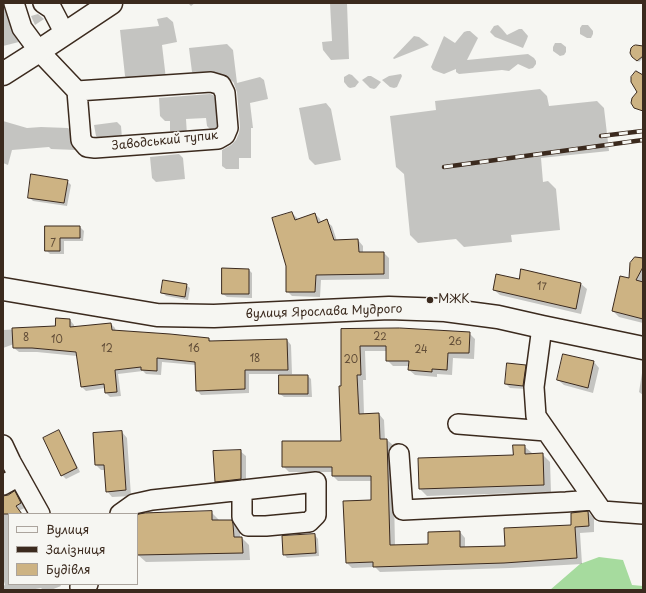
<!DOCTYPE html>
<meta charset="utf-8">
<style>
body{margin:0}
#map{position:relative;width:646px;height:593px;overflow:hidden;background:#f6f6f2;font-family:"Playpen Sans",sans-serif}
canvas{display:block}
.frame{position:absolute;inset:0;border:4px solid #3b2a1e;pointer-events:none}
.legend{position:absolute;left:8px;top:513px;width:130px;height:72px;box-sizing:border-box;background:#f6f6f2;border:1px solid #aba49d;margin:0;padding:5px 7px;list-style:none;font-size:12px;color:#3b2a1e}
.legend li{display:flex;align-items:center;gap:8px;height:20px}
.legend b{width:20px;border:1px solid #aba49d}
</style>
<div id="map">
<canvas width="646" height="593"></canvas>
<div class="frame"></div>
<ul class="legend">
<li><b style="height:5px;background:#f6f6f2"></b>Вулиця</li>
<li><b style="height:5px;background:#3b2a1e"></b>Залізниця</li>
<li><b style="height:11px;background:#cdb383"></b>Будівля</li>
</ul>
</div>
<script>
const g = document.querySelector('canvas').getContext('2d');
g.lineJoin = 'round';
function fill(path, color) { g.fillStyle = color; g.fill(path, 'evenodd'); }
function trace(path, color, width, dash) { g.strokeStyle = color; g.lineWidth = width; g.lineCap = dash ? 'butt' : 'round'; g.setLineDash(dash || []); g.stroke(path); }
function write(font, color, halo, rows, align = 'center') {
  g.font = font + ' "Playpen Sans",sans-serif'; g.lineWidth = 3.5; g.setLineDash([]); g.textBaseline = 'middle'; g.strokeStyle = halo; g.fillStyle = color; for (const [text, x, y, turn = 0] of rows) {
    g.save(); g.translate(x, y); g.rotate((+turn || 0) * Math.PI / 180); g.textAlign = isNaN(turn) ? turn : align; if (halo) g.strokeText(text, 0, 0); g.fillText(text, 0, 0); g.restore();
  }
}
fill(new Path2D(`
 M599 557 623 560 632 585 643 586V590H550L580 564Z`), '#a6db9e');
fill(new Path2D(`
 M3 3H6L11 25 13 27 16 38 19 42 3 46Z
 M188 3H195L191 6Z
 M330 3H347L349 59 331 60 323 50 322 42 332 41Z
 M38 14 44 19 35 25 31 16Z
 M167 17 173 22 177 42 162 45 166 79 130 82 125 76 120 30 159 26 157 19Z
 M498 25 502 29 507 35 519 29H522L528 36 527 39 523 48 495 37 490 32 494 26Z
 M582 25H588L593 31V34L591 38H587L580 34V28Z
 M467 31H470L478 38 467 60 528 54 534 58 536 61V64L533 68 529 69 518 64 509 71 502 70 459 74 456 72V69L444 74 433 70 431 67 444 36 455 43 464 32Z
 M414 36 419 37 429 45 394 59 393 58Z
 M555 43H561L566 47V52L564 55 560 56 553 51V47Z
 M227 44 233 50 237 83 260 77 264 80 268 99 250 103 253 128H251V158H239V169H226L222 166V150L231 145 236 140 239 133 240 127 237 92 234 84V83L232 81 221 77H198L192 72 189 48Z
 M643 47V58L639 62 635 58Z
 M349 74 352 75 359 82 355 87 350 88 348 87 344 82V77Z
 M401 74 402 76 397 87 394 88 390 87 382 80 389 76Z
 M368 76H371L381 82 376 88 374 89 370 88 362 80Z
 M540 89 547 96 549 106 597 101 604 108 609 151 541 158 543 182 548 181 556 189 560 230 511 235 512 242 464 247 456 239 418 243 410 235 404 174 396 167 390 116 436 110 435 101Z
 M210 94 213 95 218 100 221 130 212 131 207 126 206 118 186 119 187 135 175 136 170 131V121H165L160 116 159 98Z
 M326 103 331 109 341 160 315 165 309 159 299 108Z
 M3 121 27 128 41 127 68 128 74 133 75 147 76 150 51 149 49 147 12 150 8 165 3 163Z
 M117 122 121 126 122 138 99 140 96 136 94 125Z
 M179 154 183 158 185 179 156 182 152 178 150 157Z
 M67 181 71 185 67 206 33 201 29 197Z
 M292 213 297 218 298 220 315 214 320 219 321 223 326 221 332 226 337 241 358 240 363 246V253H384L389 258V279L321 280 320 297 292 296 287 291Z
 M46 227H80L84 231 83 241H64V254H50L46 250Z
 M643 262V323L619 317 613 311 630 280Z
 M249 270 252 273V298L227 297 223 294Z
 M522 270 581 284 587 289 581 314 500 295 494 290 519 280Z
 M186 285 190 288 188 300 166 296 162 292Z
 M70 320 74 325V328L111 324 115 328 116 332 209 339 212 342 287 340 291 345 292 374H249V393L201 395 197 390 196 365 162 362 161 375 146 374 143 371 118 374 121 396 110 397 106 393 105 388 86 391 81 386 77 356 37 352H19L14 348V344L3 348V330L56 327Z
 M342 330 469 333 475 339 474 359 453 358 452 375 437 374V377L415 375 409 370V366H393L387 360V351H365L366 380H363L364 414H379L384 420 385 440H387L393 445 395 546 429 545 460 532 465 538V548L506 547 572 526 588 512 594 518V532L580 533 582 564 510 568 380 572 375 567 352 568 347 563 372 501V481H338L333 476V472H289L283 466 342 442Z
 M594 362 599 368 593 393 564 385 558 380Z
 M525 366 529 369 526 389 510 388 506 384Z
 M642 373H643V395L639 392Z
 M308 376 311 379 312 397H284L280 394Z
 M59 432 62 435 80 472 66 479 62 475Z
 M122 432 127 438 131 496 112 497 107 491 105 470H101L96 465Z
 M524 446 532 453V455L542 454 550 462 551 492 427 496 420 489 514 456Z
 M240 451 246 456V484L221 487 216 482Z
 M3 467 7 476 3 479Z
 M14 492 19 497 25 508 20 510 22 514H9V584H60L61 586 51 590H43L41 588 30 590H3V586L5 585 3 578V497L9 496Z
 M211 512 219 520V521H231L239 529 240 532V538H242L249 545 250 560 146 562 138 555Z
 M315 535 318 539 319 556 287 558 284 554Z`), '#0003');
const building = new Path2D(`
 M636 45 643 46V56L637 61 632 57 630 53 631 48 633 46Z
 M636 71 643 75V111L634 108 631 103 632 98 637 92 631 82V77Z
 M31 174 68 180 64 203 28 198Z
 M292 212 295 220 315 213 318 223 327 219 334 240 358 239 359 252H384V274L316 275 315 292H286V266L272 218Z
 M45 226H80V238H60V251H45Z
 M635 257 643 258V267L636 280 643 282V319L612 311 620 276 629 278 630 263Z
 M222 268 249 269V294H222Z
 M521 269 581 283 576 309 493 290 496 274 519 279Z
 M163 280 187 284 185 297 161 293Z
 M56 318 70 319V327L111 323 112 330 170 334 209 338V341L287 339 288 370H245V389L196 391 195 362 157 358V371L141 370V367L115 370 117 392 105 393 104 384 81 387 76 352 32 348H13L12 328 55 326Z
 M400 328 470 332 469 353H448L447 370 432 369V372L408 370 409 361H386V346H360L361 375H357L359 414 379 413 380 439H387L390 545 428 544V532L460 531V547L505 546 504 528 571 525V513L588 511 589 526 575 527 577 558 504 563 373 567V562L346 563 343 501 371 500V476H332V467H282V441H341L339 386H341V329Z
 M563 354 594 361 588 388 557 380Z
 M507 363 526 365 523 386 505 384Z
 M279 375H308V394H279Z
 M59 430 77 468 61 476 43 438Z
 M122 431 126 490 106 492 104 465H95L93 433Z
 M513 445H525V454L543 453 544 485 419 489 418 458 513 455Z
 M241 450V479L215 482 213 451Z
 M15 491 21 503 16 506 22 514H3V496L8 495Z
 M212 511V520H232L233 524 234 537H242L243 553 137 555V515L139 514 145 513Z
 M315 534 316 553 283 555 282 536Z`);
fill(building, '#cdb383');
trace(building, '#3b2a1e', 1);
const minor = new Path2D(`
 M14 3 22 28 39 51 77 91 211 82 221 85 225 93 228 128 225 135 218 139 95 148 87 147 81 140 77 91
 M43 3 52 9 65 34
 M542 327 534 387 536 416 602 511 643 514
 M458 424 546 431
 M3 445 11 462 40 514
 M399 454 403 510 566 502 593 500
 M3 485 19 476
 M120 514 134 504 152 500 316 482V515L309 522 266 526H248L242 517V490
 M80 587 88 584`);
const major = new Path2D(`
 M3 74 39 51 111 3
 M3 289 157 315 214 316 389 308 445 310 498 317 542 327 643 348`);
trace(minor, '#3b2a1e', 22);
trace(major, '#3b2a1e', 25);
trace(minor, '#f6f6f2', 19);
trace(major, '#f6f6f2', 22);
const rail = new Path2D(`
 M601 136 643 131
 M444 167 643 140`);
trace(rail, '#3b2a1e', 4.5);
trace(rail, '#f6f6f2', 3, [9]);
for (const [x, y, r, color] of [
 [430,300,4,"#3b2a1e"]
]) { const dot = new Path2D(); dot.arc(x, y, r, 0, 2 * Math.PI); g.fillStyle = color; g.fill(dot); trace(dot, '#f6f6f2', 1.5); }
write('10px', '#604c37', null, [
 ["7",53,244],
 ["17",542,287],
 ["22",380,337],
 ["8",26,338],
 ["10",57,340],
 ["26",455,342],
 ["12",107,349],
 ["16",194,349],
 ["24",421,350],
 ["18",255,359],
 ["20",351,360]
]);
write('12px', '#3b2a1e', '#f6f6f2', [
 ["Заводський тупик",165,141,-6],
 ["вулиця Ярослава Мудрого",324,312,-2]
]);
write('12px', '#3b2a1e', '#f6f6f2', [
 ["МЖК",438,300]
], 'left');
</script>
